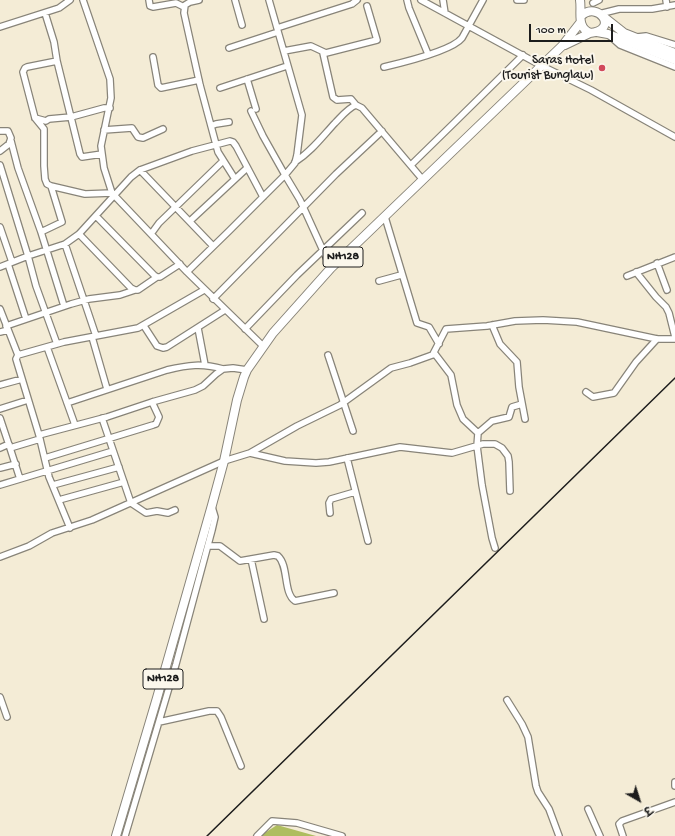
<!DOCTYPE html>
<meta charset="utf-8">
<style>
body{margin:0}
#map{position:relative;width:675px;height:836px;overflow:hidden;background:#f4ecd6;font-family:"Gochi Hand","Playpen Sans Deva",sans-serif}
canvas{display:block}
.north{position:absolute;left:619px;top:780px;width:40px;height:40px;-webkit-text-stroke:3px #fbf7ec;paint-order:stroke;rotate:141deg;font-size:11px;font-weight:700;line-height:16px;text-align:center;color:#1c1c1c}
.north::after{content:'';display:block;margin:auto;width:14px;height:18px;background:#1c1c1c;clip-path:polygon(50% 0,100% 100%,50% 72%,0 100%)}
.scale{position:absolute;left:529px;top:24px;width:84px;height:18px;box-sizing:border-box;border:2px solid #1c1c1c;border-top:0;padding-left:5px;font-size:12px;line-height:14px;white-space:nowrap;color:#1c1c1c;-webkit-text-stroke:3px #fbf7ec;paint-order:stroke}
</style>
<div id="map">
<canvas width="675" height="836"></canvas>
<div class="north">उ</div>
<div class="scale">100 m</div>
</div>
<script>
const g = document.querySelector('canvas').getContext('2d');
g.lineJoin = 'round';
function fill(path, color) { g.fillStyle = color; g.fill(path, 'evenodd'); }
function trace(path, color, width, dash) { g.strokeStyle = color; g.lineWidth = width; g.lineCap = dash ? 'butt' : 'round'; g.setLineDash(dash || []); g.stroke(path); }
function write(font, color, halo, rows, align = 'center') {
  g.font = font + ' "Gochi Hand",sans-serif'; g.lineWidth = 4; g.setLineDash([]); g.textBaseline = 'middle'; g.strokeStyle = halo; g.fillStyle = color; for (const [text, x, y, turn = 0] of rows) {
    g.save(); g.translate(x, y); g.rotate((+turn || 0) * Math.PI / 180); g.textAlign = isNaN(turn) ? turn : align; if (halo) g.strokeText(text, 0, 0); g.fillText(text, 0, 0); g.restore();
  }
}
fill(new Path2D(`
 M277 825 316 836H260Z`), '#aebd5f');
const minor = new Path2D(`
 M83 0 110 79 111 98 101 146 104 168 112 193 187 272
 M149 0 150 6 153 7 176 3 184 7
 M199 0 190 2 185 5 184 13 200 85 218 152 235 179
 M235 0 242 25
 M269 0 302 115 297 155 295 163 285 175 300 200 331 268
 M407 0 409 8 428 54
 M421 0 542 66 591 90 675 137
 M443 0 445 13
 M517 0H524
 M666 0 667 7
 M593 3 599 0
 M45 13 54 42 57 61 80 154 82 157 102 154
 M603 13 619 9H652L675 5
 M0 27 59 8 70 0
 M277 28 352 4 357 0
 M611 37 620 45 675 67
 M637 37 646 36 675 45
 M229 48 278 32
 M284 51 311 46 326 53 377 40 367 6
 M323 53 333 97 337 100 351 99 356 105
 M153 57 158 85 161 88 199 80
 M57 61 27 67 25 68 23 72 35 118 44 129V166L45 179 47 184 51 186 85 194 112 193
 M384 67C401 63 452 51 462 38L483 0
 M247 79 256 109
 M220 88 287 66
 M251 111 263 136 285 175 229 231 187 272 263 346
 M35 118 46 121 49 119 71 117 104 108H110
 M211 126 216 124 229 122
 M104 130 132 128 138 137 143 138 163 129
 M0 131H8L11 138 9 144 0 151
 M11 141 18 168 41 232 64 306
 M295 162C311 152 322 137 335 123 341 117 348 108 356 105L362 108 423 180
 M0 165 28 256 0 267
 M411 165 456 121 523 55
 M140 170 213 246
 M96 216 154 275 157 277H160L180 264
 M385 217 417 323 429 327 439 344
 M190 221 247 168
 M0 227 12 262
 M41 232 62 222 51 186
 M79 234 131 288 135 290H138L157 277
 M151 234 159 223 223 161
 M65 244 96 336
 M657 263 667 290
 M8 264 26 319
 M636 272 656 297 666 307 669 313 675 337
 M627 276 675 257
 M379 281 401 275
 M213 299 336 174 382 131
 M0 309 18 355
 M492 325 500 344 517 362 519 387 525 419
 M6 326 71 304 89 299 120 295 135 290
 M144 326 157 346 163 348 167 347 225 310
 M198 328 205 365
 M245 329 297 275 362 213
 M0 332 8 330
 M92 337 107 389
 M57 344 36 286 28 256 65 244 79 234 131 177 140 170 192 151 230 141 233 142 236 146 263 197
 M47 347 75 425
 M433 354 446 329 487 326 515 321 543 320 577 322 657 339H675
 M328 355 353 431
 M0 385 22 379
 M586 392 593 397 614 393 636 362 657 339
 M67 403 167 370C188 365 202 363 223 369
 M0 409 28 400
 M0 418 10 448 40 439
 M102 418 131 503 146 513 157 511 168 513 175 510
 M478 433 492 421 509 417 512 407 522 404
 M39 435 16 359 18 355 64 342 138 328 204 290
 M0 448 9 444
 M250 453 285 461 316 463 329 462 400 447 452 453 483 444H495L502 448 508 456 509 462 510 491
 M45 458 153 425 156 424 159 417 152 402
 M347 458 368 541
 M0 468 16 464
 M20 479 113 451
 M0 485 20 479 10 448
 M53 485 119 467
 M59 500 124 482
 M330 513 329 503 331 499 355 492
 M70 528 49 477 39 435 107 417 152 402 195 390 203 386 216 374 223 369 233 368 247 370
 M208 546H220L240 561 274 555 278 556C289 566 283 593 295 601L334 593
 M0 557 29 546 52 533 92 520 224 461 250 453 297 426 340 405 391 368 410 363 435 354 451 375 457 405 463 419 478 433 477 446 482 485 492 538 495 548
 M251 559 264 619
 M0 697 7 717
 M507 700 522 724 528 737 536 786 538 792 549 809 559 836
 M159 722 209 711H217L221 717 241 766
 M675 782V786
 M588 809 600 836
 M125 836 176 664 212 530 215 517 212 507
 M257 836 272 821 297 823 342 836
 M623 836 619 824 622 821 675 802`);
const highway = new Path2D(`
 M580 0C582 12 576 27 590 33 620 30 598 0 581 16
 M605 18 624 33 675 53
 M597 32 608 34 675 60
 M565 45 590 33
 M116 836 157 698 212 505 224 461 237 400 244 377 247 370 273 333 331 268 562 46 580 23`);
trace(minor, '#888479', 8);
trace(highway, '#888479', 10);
trace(minor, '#fff', 5.5);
trace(highway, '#fff', 8);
trace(new Path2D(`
 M207 836 675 378`), '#1c1c1c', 1.5);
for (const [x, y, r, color] of [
 [602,68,4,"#d1495b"]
]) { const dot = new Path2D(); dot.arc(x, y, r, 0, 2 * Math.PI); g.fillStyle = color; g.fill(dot); trace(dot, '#fbf7ec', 1.5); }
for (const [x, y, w] of [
 [343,257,40],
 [163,679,40]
]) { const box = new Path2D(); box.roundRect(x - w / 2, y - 10, w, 20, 3); g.fillStyle = '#fbf7ec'; g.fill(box); trace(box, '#1c1c1c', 1); }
write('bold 12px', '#1c1c1c', null, [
 ["NH128",343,257],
 ["NH128",163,679]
]);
write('13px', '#1c1c1c', '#fbf7ec', [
 ["Saras Hotel",594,61],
 ["(Tourist Bunglaw)",594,76]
], 'right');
</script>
